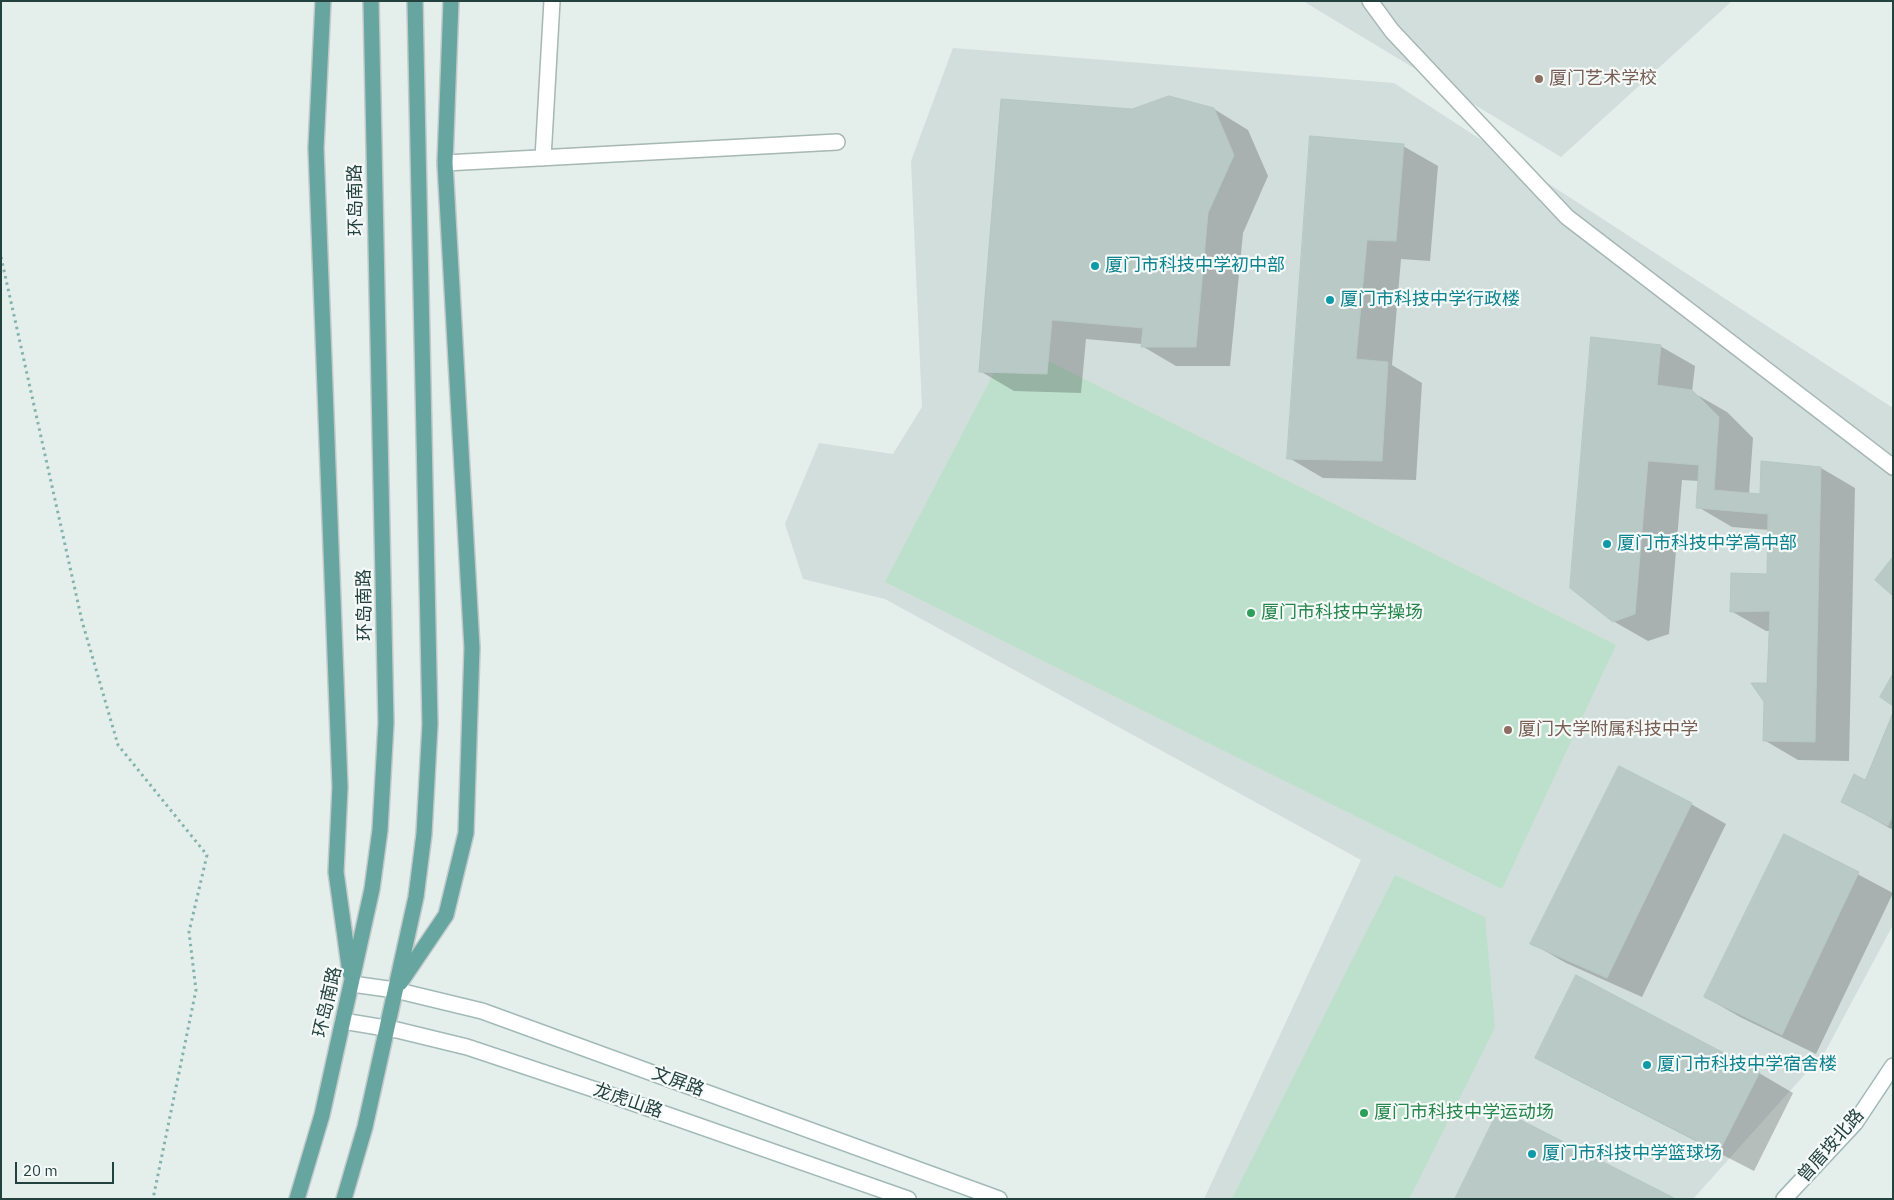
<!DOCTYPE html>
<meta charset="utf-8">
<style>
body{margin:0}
#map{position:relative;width:1894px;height:1200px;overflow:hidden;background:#e4eeeb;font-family:"IBM Plex Sans",sans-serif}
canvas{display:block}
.frame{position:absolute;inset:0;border:2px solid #23413e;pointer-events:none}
.scale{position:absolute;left:15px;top:1162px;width:99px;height:22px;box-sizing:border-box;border:2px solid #23413e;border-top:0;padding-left:6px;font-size:15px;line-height:18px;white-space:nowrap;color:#23413e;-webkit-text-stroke:4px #f5faf8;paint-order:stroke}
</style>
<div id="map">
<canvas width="1894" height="1200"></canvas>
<div class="frame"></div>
<div class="scale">20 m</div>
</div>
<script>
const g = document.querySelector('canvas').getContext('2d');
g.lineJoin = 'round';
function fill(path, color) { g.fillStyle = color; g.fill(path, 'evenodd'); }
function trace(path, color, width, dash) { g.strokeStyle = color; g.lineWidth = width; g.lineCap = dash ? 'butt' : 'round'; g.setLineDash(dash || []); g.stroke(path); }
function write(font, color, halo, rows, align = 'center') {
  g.font = font + ' "IBM Plex Sans","Noto Sans SC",sans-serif'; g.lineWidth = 4.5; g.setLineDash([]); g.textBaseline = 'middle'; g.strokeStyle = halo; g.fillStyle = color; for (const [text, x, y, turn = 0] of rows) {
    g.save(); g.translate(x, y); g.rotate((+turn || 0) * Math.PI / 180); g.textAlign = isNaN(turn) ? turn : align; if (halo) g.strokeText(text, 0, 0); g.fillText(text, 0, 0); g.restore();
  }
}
fill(new Path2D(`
 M1303 1H1732L1561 157Z
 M953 48 1394 83 1893 408V925L1825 1052 1693 1199H1204L1361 860 885 599 803 579 785 524 819 443 893 454 922 407 911 161Z`), '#d2dedb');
fill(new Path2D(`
 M1010 342 1616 645 1502 889 885 582Z
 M1395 875 1485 917 1495 1027 1409 1199H1232Z`), '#bde0cc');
fill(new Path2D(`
 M1214 109 1248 130 1268 176 1243 233 1230 366H1176L1142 346V344L1086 339 1081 393 1014 391 980 371 1133 110Z
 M1311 138 1403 146 1438 166 1430 261 1401 259 1392 365 1422 383 1416 480 1323 478 1289 458Z
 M1660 346 1695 366 1692 392 1727 412 1753 438 1749 494 1761 495 1821 468 1855 488 1849 761 1798 760 1764 740 1770 631H1766L1731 611 1768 575 1769 530 1732 527 1698 507 1699 481 1682 480 1669 634 1648 641 1613 621Z
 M1893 716V830L1843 802 1866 782Z
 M1691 804 1726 824 1642 997 1566 963 1531 943Z
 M1784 835 1893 893 1816 1054 1740 1017 1705 997Z
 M1536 1057 1759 1073 1793 1093 1754 1171 1571 1077Z`), '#0003');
const building = new Path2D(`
 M1169 96 1214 108 1234 155 1208 213 1196 347H1141L1143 328 1052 320 1047 374 979 372 1001 99 1132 109Z
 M1310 136 1404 144 1396 241 1367 240 1356 359 1388 362 1382 461 1287 459Z
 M1591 337 1661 345 1657 385 1692 390 1719 417 1714 490 1760 494 1761 461 1821 467 1815 742 1763 741 1764 702 1751 683H1767L1770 611 1730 612 1731 573 1767 574 1768 514 1696 508 1699 465 1648 461 1635 614 1613 622 1570 588Z
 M1893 557V596L1875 580Z
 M1893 674V706L1880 697Z
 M1893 713V815L1888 826 1841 802 1854 774 1865 780Z
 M1619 766 1692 803 1607 978 1530 944Z
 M1784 834 1859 872 1782 1035 1704 997Z
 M1576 975 1760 1072 1719 1152 1535 1058Z
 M1499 1109 1674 1198 1673 1199H1455Z`);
fill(building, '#b9c9c5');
trace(building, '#b6c8c4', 1);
const lane = new Path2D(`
 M543 158 552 1
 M445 163 837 142`);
const street = new Path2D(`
 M1370 1 1392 31 1567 217 1893 467`);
const secondary = new Path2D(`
 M352 984 395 990 482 1011 999 1199
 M343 1021 397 1030 467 1047 599 1091 908 1199
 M1784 1199 1855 1123 1893 1066`);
const primary = new Path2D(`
 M323 1 316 148 340 787 336 872 350 973
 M400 983 446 915 466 833 472 648 445 163 451 1
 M297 1199 322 1115 372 889 380 830 386 723 371 1
 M344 1199 365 1127 416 897 424 834 430 724 415 1`);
trace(lane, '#a6b7b4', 18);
trace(street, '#a6b7b4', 18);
trace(secondary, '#a2bab6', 18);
trace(primary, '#c1cac9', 18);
trace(new Path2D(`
 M1 257 82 621 118 745 207 855 189 932 196 990 153 1199`), '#84b3ac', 3, [2.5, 4]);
trace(lane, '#fff', 15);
trace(street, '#fff', 15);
trace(secondary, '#fff', 15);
trace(primary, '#67a5a0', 15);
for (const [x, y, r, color] of [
 [1539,79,5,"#8d6e63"],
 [1095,266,5,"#0f9aa8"],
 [1330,300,5,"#0f9aa8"],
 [1607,544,5,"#0f9aa8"],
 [1251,613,5,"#2e9e5b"],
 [1508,730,5,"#8d6e63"],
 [1647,1065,5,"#0f9aa8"],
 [1364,1113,5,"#2e9e5b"],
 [1532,1154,5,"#0f9aa8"]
]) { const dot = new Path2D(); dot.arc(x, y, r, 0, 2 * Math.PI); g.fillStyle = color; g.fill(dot); trace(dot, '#f5faf8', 2); }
write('18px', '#785e54', '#f5faf8', [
 ["厦门艺术学校",1549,79],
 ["厦门大学附属科技中学",1518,730]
], 'left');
write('18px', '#23413e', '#f5faf8', [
 ["环岛南路",356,200,-91],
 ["环岛南路",365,605,-91],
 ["环岛南路",328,1002,-77],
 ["文屏路",678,1082,20],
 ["龙虎山路",628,1101,19],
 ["曾厝垵北路",1831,1146,-49]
]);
write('18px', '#0d838f', '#f5faf8', [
 ["厦门市科技中学初中部",1105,266],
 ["厦门市科技中学行政楼",1340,300],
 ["厦门市科技中学高中部",1617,544],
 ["厦门市科技中学宿舍楼",1657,1065],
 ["厦门市科技中学篮球场",1542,1154]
], 'left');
write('18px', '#27864d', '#f5faf8', [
 ["厦门市科技中学操场",1261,613],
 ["厦门市科技中学运动场",1374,1113]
], 'left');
</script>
